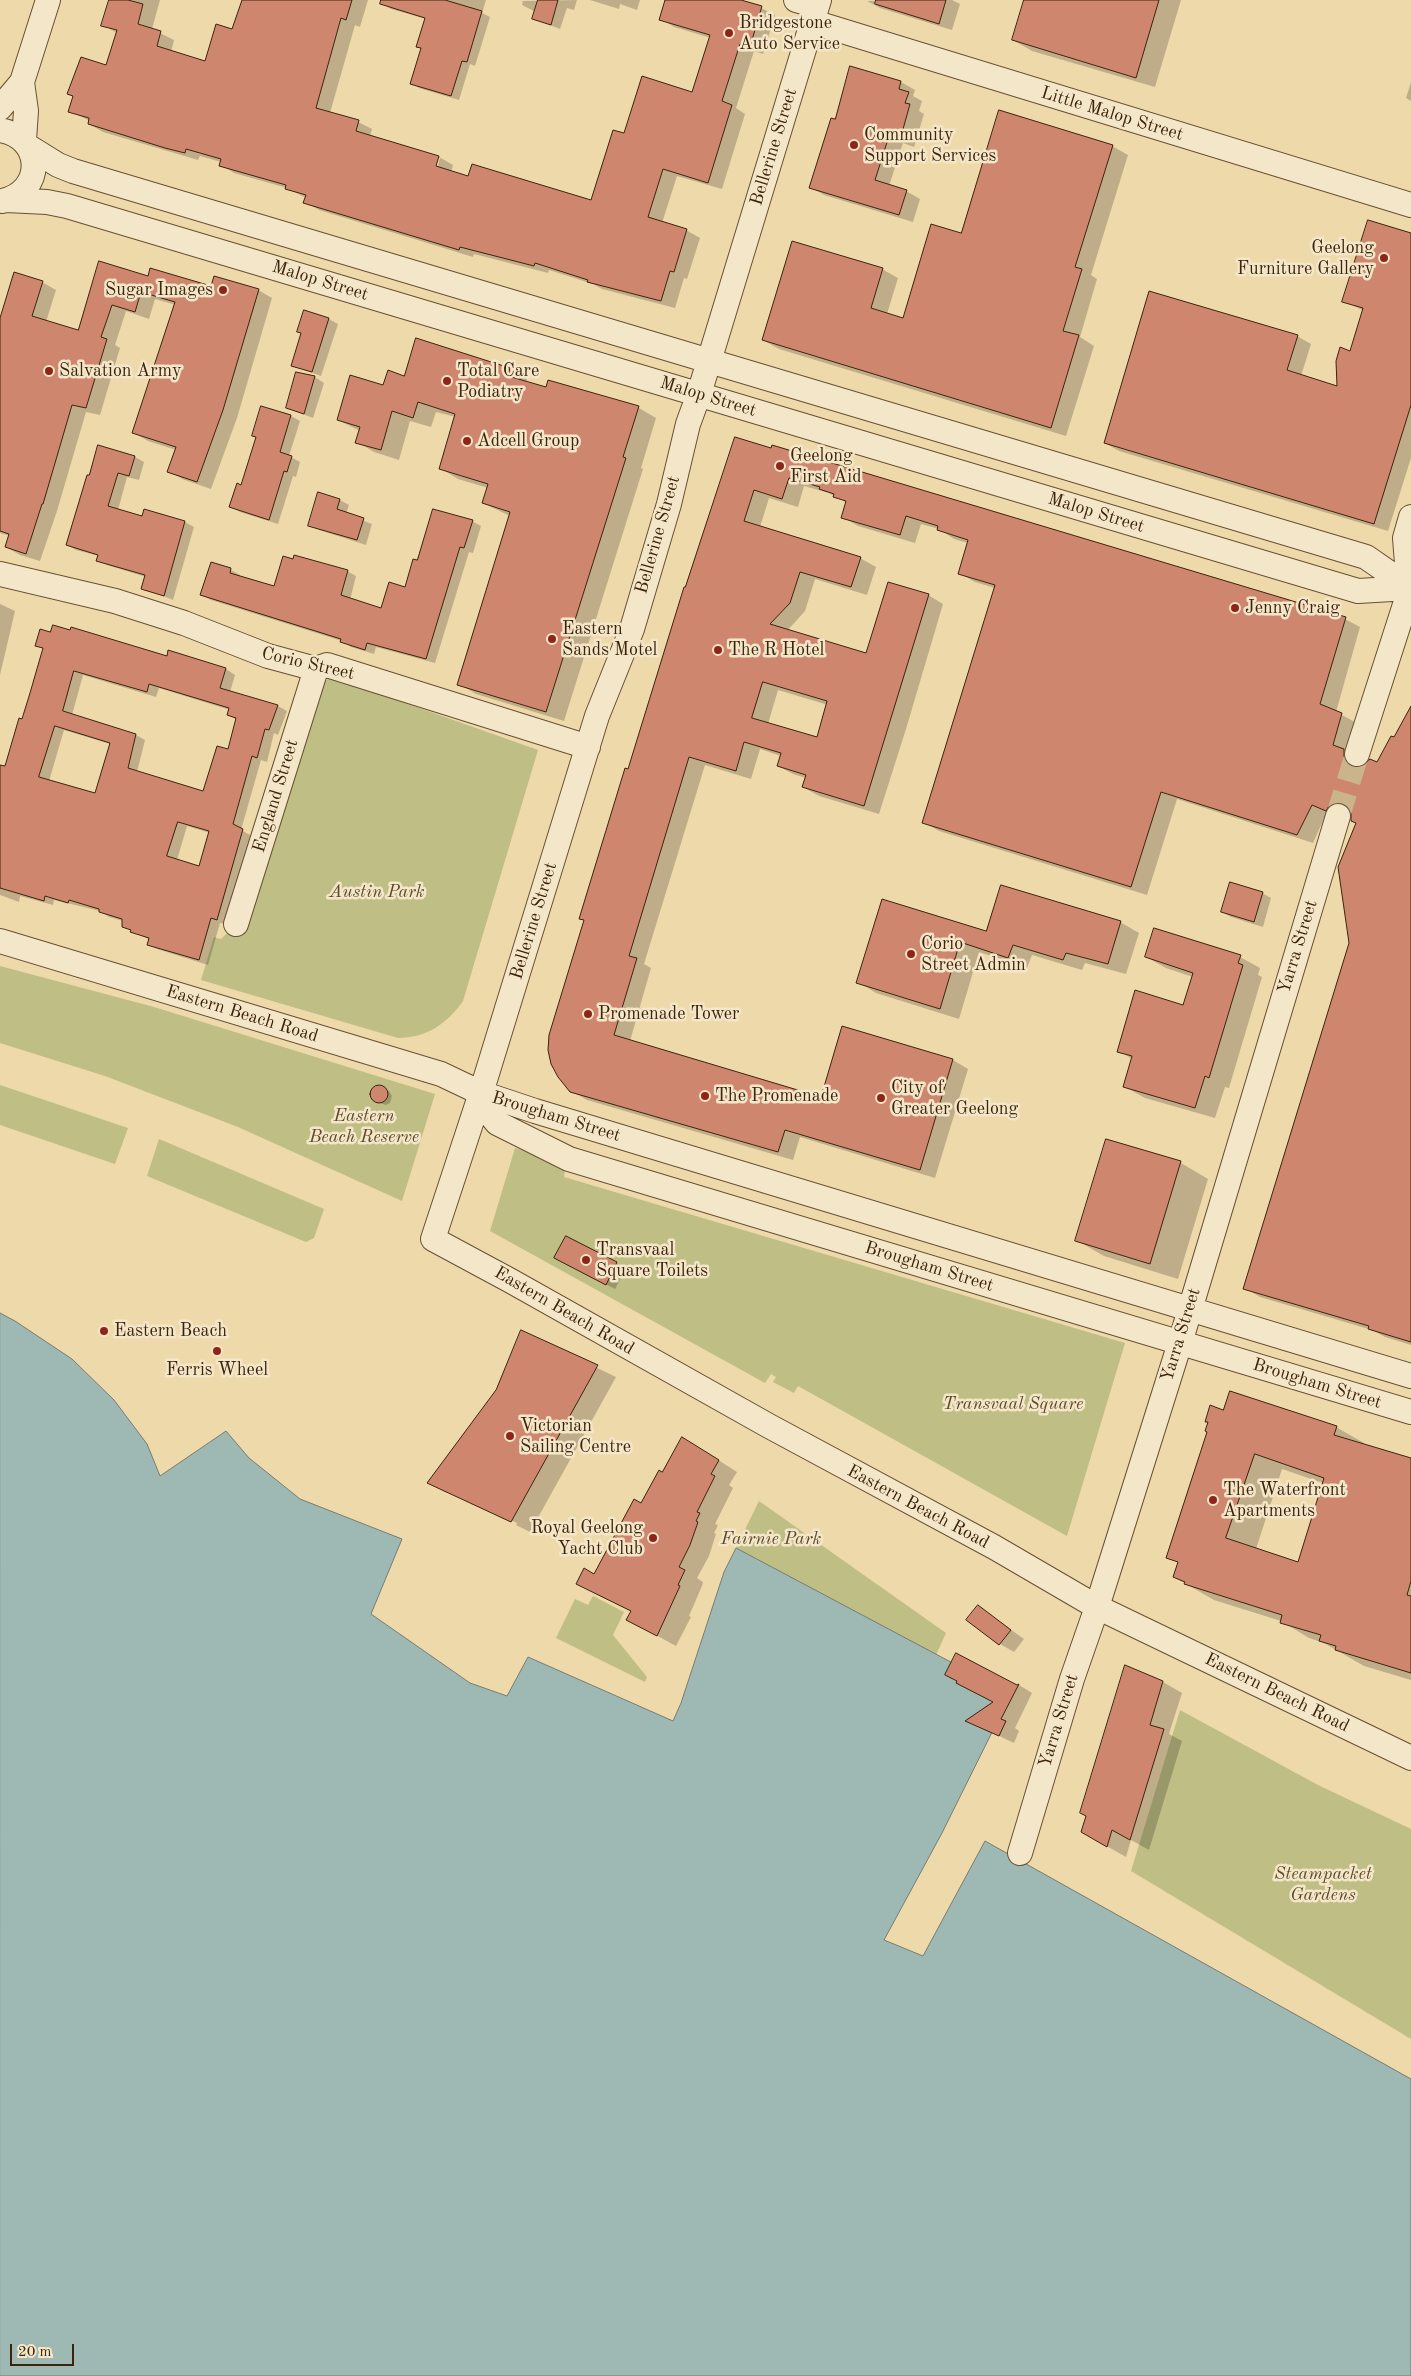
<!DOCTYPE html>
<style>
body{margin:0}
#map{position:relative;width:1411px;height:2376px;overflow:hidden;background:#eed9ab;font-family:"Old Standard TT",serif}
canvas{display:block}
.scale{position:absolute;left:10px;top:2344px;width:64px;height:22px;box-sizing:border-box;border:2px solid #3c230b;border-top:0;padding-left:6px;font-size:15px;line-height:18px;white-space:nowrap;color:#3c230b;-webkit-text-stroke:4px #f4e6c8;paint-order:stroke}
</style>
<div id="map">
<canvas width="1411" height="2376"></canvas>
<div class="scale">20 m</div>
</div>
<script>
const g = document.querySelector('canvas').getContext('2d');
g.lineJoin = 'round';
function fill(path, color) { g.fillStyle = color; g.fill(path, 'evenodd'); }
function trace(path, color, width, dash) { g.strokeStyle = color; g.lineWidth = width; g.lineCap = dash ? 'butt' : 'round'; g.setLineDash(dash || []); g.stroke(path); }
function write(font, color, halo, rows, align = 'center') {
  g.font = font + ' "Old Standard TT",serif'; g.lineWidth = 5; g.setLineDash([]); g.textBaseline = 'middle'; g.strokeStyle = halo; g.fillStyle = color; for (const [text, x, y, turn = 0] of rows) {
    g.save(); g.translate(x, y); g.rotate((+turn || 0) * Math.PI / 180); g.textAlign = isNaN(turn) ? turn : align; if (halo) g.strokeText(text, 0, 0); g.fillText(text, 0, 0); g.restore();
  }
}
fill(new Path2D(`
 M332 677 538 750 463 1001C447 1024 426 1038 398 1038L201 980 214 937 221 939 228 932 247 928 248 925 325 681Z
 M0 966 154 1007 435 1094 402 1201 238 1127 105 1076 0 1043Z
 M0 1085 128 1128 115 1164 0 1125Z
 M159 1139 324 1209 314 1238 306 1242 147 1176Z
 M515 1148 566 1163 564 1177 1125 1343 1067 1536 798 1386 794 1393 773 1382 776 1377 771 1374 765 1383 490 1231Z
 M759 1501 946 1633 936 1655 736 1548Z
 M593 1596 624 1612 613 1635 647 1677 645 1682 556 1638 575 1599 588 1605Z
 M1180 1710 1318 1785 1411 1829V2039L1131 1871Z`), '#bebe85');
const water = new Path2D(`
 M0 1313 15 1321 72 1359 114 1400 147 1444 160 1476 226 1431 249 1458 300 1499 402 1539 371 1614 470 1683 507 1696 528 1657 673 1721 681 1703 724 1572 736 1548 1011 1694 942 1833 884 1940 923 1956 985 1841 1411 2079V2376H0Z`);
fill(water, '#9eb8b4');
trace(water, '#777c70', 1);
fill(new Path2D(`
 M111 0H160L152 29 174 40 171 52 206 63 233 31 243 0H368L360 27 355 25 330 113 358 122 372 129 370 136 439 157 453 165 451 172 469 177 591 201 625 135 692 94 711 38 674 27 661 19 666 0H737L761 8 775 15 763 54 754 51 736 108 745 114 722 189 677 176 662 223 686 230 700 238 687 279 684 278 675 308 602 289 593 284 549 270 548 273 474 254 473 257 319 210 305 202 306 198 287 188 234 173 221 165V162L200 156 198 160 103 132 89 124 90 121 70 111 74 97 69 94 107 66 117 33 103 25ZM437 158H440L436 172H433Z
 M384 0H486L482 13 490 17 475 66 470 64 459 100 419 88 411 83 422 49 417 46 426 19 391 9 383 4Z
 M577 0 574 10 567 8 560 29 534 19 536 12 522 5 523 2 521 1Z
 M590 0H640L637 10 620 4 619 9Z
 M952 0 960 4 952 30 880 8 867 1Z
 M1025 0H1181L1155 87 1032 51 1013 40Z
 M851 68 901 82 915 90 913 96 922 101 919 111 924 114 914 147 903 143 889 186 906 191 920 199 913 222 824 195 810 187 836 121Z
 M1411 82V101L1406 98Z
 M1112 146 1128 155 1091 275 1097 279 1080 337 1094 346 1066 436 779 349 763 340 882 269 898 278 887 314 903 319 962 235Z
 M1411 234V458L1388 531 1119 451 1105 443 1297 336 1311 344 1301 376 1339 387 1364 311 1344 301Z
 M99 263 148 277 211 287 258 290 272 298 237 418 211 489 182 479 169 471 176 450 148 441 134 433 176 305 155 299 149 319 126 311 115 345 120 348 100 415 86 412 57 511 40 561 20 555 6 547 10 536 0 533V323L42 282 56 290 46 322 79 332Z
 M305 312 329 319 338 324 321 376 293 366 302 333Z
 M509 369 527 379 526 383 547 389 549 381 639 408 656 418 641 468 643 469 564 721 476 694 459 684 510 516 483 503 488 488 458 479 440 468 456 417 436 412 431 427 410 421 399 460 374 452 357 442 360 431 338 420 384 386 405 377ZM508 371H510L507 382Z
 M297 373 315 377 324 383 313 418 287 408Z
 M291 416 300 421 289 456 300 462 296 477 293 476 278 524 240 512 231 507 242 486 257 438 253 436Z
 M735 438 1345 619 1360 627 1336 712 1357 723 1360 769 1378 764 1395 739 1411 709V1345L1385 1337 1372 1330 1260 1297 1245 1288 1350 943 1357 824 1351 811 1344 814 1327 812 1313 843 1177 799 1147 895 939 831 923 822 995 588 975 582 959 573 968 543 954 539 939 529 921 524 915 543 858 526 843 517 847 503 829 493 804 486 798 507 769 498 760 527 860 558 876 567 867 595 815 579 805 611 787 631 867 655 928 595 943 604 906 729 879 814 819 796 803 787 806 778 793 774 778 766 781 756 760 749 751 779 705 765 644 964 651 968 630 1041 822 1098 843 1027 953 1060 968 1069 935 1178 800 1137 793 1160 587 1100 571 1091 585 921 581 918ZM778 690 828 705 818 739 768 724Z
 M99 446 135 457 144 462 139 480 127 477 118 510 142 518 185 522 194 527 173 600 143 588 146 577 107 565 98 560 99 556 76 550 67 545Z
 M319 494 340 500 349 505 346 514 372 524 366 545 319 530 310 525Z
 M472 521 481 526 473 553 469 552 435 663 376 647 374 654 351 647 342 641 211 600 202 595 211 564 231 570 240 575 239 577 274 587 347 571 356 576 350 600 382 610 406 588 418 562Z
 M0 604 15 611 0 675Z
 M37 645 167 658 169 652 226 669 235 675 230 692 278 706 287 711 278 735 274 733 267 762 261 760 241 830 252 836 227 924 220 923 208 965 157 949 148 944 150 940 123 926V921L109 917 100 911 54 900 53 905 20 896 19 902 0 895V766L6 768 23 721 44 649ZM83 675 156 697 159 688 230 710 228 715 237 720 228 751 204 793 137 772 145 740 136 735 72 715ZM64 730 110 744 96 795 49 781ZM187 826 210 833 200 867 177 860Z
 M1262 893 1271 898 1263 927 1231 917 1222 912Z
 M882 901 987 933 1120 922 1139 933 1126 974 1085 963 1082 970 1032 955 1027 968 979 952 959 1019 876 993 858 982Z
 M1146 957H1240L1260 968 1258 975 1262 977 1229 1088 1225 1087 1215 1118 1145 1098 1125 1087 1132 1059 1119 1051 1184 1006 1193 977 1166 968Z
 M378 1086 389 1091 392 1096 390 1103 386 1105 374 1101 371 1096 372 1089Z
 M1106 1141 1181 1163 1208 1179 1178 1279 1104 1256 1076 1240Z
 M566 1237 626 1268 615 1289 565 1263Z
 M522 1332 616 1377 530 1532 516 1525 517 1523 447 1491V1493L429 1483 497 1390Z
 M1224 1411 1336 1427 1364 1443 1363 1445 1411 1459V1680L1364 1666 1324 1643 1309 1638 1281 1621 1214 1600 1174 1577 1179 1563 1168 1557ZM1282 1469 1323 1483 1299 1564 1256 1549Z
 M701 1449 737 1472 729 1485 733 1488 715 1524 718 1525 714 1533 716 1534 709 1556 697 1578 703 1582 702 1586 689 1616 691 1617 676 1646 628 1620 632 1612 596 1594 595 1575 662 1473Z
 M978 1606 1024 1639 1014 1652 1000 1644Z
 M1126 1667 1163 1682 1182 1693 1169 1734 1182 1741 1149 1850 1131 1840 1126 1857 1082 1832Z
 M958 1681 1019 1685 1032 1693 1015 1728 1019 1731 1014 1743 967 1721 995 1702Z`), '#0003');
const building = new Path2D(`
 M109 0H128L143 4 138 24 161 31 157 46 205 61 216 24 232 29 242 0H352L346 20 341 18 316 108 359 120 356 131 439 156 436 166 468 176 472 164 591 200 613 130 624 133 642 76 692 92 710 35 659 20 665 0H741L762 6 750 47 740 44 722 101 732 105 708 183 663 169 648 217 687 229 674 272 670 271 661 301 587 282 588 280 535 263 534 266 460 247 459 250 303 203 306 195 285 189 286 185 219 166 221 159 186 149 185 153 165 148 88 124 89 118 68 112 73 96 67 94 81 57 106 65 117 30 101 26Z
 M381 0H445L482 11 467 62 462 61 451 96 410 84 421 48 416 47 425 18 380 4Z
 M538 0H558L551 25 532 19Z
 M876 0H946L939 24 875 4Z
 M1024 0H1159L1136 78 1012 40Z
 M850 66 901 81 899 89 909 92 905 103 910 104 900 140 889 136 875 180 907 190 899 215 809 188 831 118 835 119Z
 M999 110 1113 145 1075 267 1082 269 1063 331 1079 335 1051 428 762 340 792 241 883 268 871 308 903 318 931 224 961 233Z
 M1368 220 1411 233V405L1374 524 1104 443 1149 291 1298 335 1287 370 1337 386 1336 361 1340 347 1350 351 1363 308 1342 302Z
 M99 261 148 276 150 268 211 286 214 276 259 289 223 410 197 482 167 472 176 447 132 433 175 302 141 292 135 312 112 305 101 337 107 339 86 408 72 405 43 504H42L26 554 5 547 9 534 0 531V318L14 272 43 281 32 316 78 330Z
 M304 310 329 318 312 372 291 366 301 333 297 332Z
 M416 338 510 368 508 376 546 387 548 380 639 406 623 457 626 458 546 712 457 685 510 512 482 503 488 484 439 469 455 414 418 402 413 418 392 411 381 450 355 443 360 427 337 420 350 375 383 385 388 370 404 376Z
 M296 372 315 376 304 414 286 408Z
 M261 406 291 415 280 452 292 456 287 472 284 471 269 520 229 507 237 483 241 485 256 437 252 436Z
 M735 437 771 448 772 445 1346 617 1320 704 1342 713 1333 745 1344 749V757L1352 767H1360L1370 759 1377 762 1391 736 1394 737 1411 706V1342L1368 1329 1369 1326 1243 1289 1349 943 1338 867 1356 823 1351 821V813L1348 807 1342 803H1335L1329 806 1326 811 1312 805 1297 835 1161 792 1131 887 922 823 995 585 958 574 968 540 937 530 938 526 906 516 900 535 841 518 846 501 833 497 834 494 819 489 820 487 789 478 782 499 754 490 744 521 861 557 851 587 800 572 790 603 770 624 866 653 888 582 929 594 864 806 802 787 806 775 777 766 781 753 744 742 736 771 689 757 629 956 637 958 614 1035 821 1097 842 1026 953 1059 920 1170 785 1130 778 1152 570 1092 558 1077 551 1064 548 1050 549 1035 584 920 579 919 625 768 628 769 684 587H685ZM763 682 827 701 817 737 752 718Z
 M98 445 135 456 129 476 118 473 108 506 142 516 144 509 185 521 164 596 141 589 145 575 96 561 98 555 66 545 87 475H89Z
 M318 492 340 499 337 509 364 518 357 540 308 526Z
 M433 509 473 520 464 548 460 547 426 659 367 643 365 650 340 642 341 639 200 595 211 562 231 568 230 573 274 586 283 556 293 559 294 555 348 570 341 595 381 608 389 582 405 587 413 559 417 560Z
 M53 625 70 630 71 627 167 656 168 650 226 668 220 688 278 705 269 730 265 729 257 758 252 756 233 824 243 829 217 920 211 918 199 960 147 945 149 938 130 932 131 930 122 927V919L99 912V909L69 900 68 903 45 896 44 901 0 888V765L5 766 19 718 22 719 30 693 43 648 35 646 40 629 50 632ZM74 671 147 692 149 684 229 708 227 715 236 718 228 749 217 746 203 791 128 768 136 734 63 711ZM55 726 110 743 95 793 39 777ZM178 822 209 831 199 866 167 856Z
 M1230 882 1263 892 1254 922 1221 912Z
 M1001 885 1121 921 1108 964 1066 953 1063 960 1013 945 1008 958 960 942 940 1009 856 983 882 899 986 931Z
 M1154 928 1241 955 1238 963 1243 965 1209 1078 1205 1076 1195 1108 1123 1087 1132 1056 1117 1052 1135 990 1183 1005 1193 973 1145 957Z
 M370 1094a9 9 0 1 1 18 0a9 9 0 1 1-18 0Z
 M1106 1139 1181 1161 1150 1264 1075 1241Z
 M566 1236 617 1262 606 1285 554 1258Z
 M521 1330 598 1365 511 1522 427 1483 496 1390Z
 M1230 1391 1337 1426 1334 1435 1411 1458V1581L1407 1595 1411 1596V1673L1335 1650 1336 1646 1319 1641 1321 1635 1280 1623 1282 1615 1184 1584 1185 1582 1173 1577 1178 1562 1166 1558 1207 1432 1205 1431 1208 1422H1205L1210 1405 1223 1410ZM1255 1454 1324 1478 1298 1562 1226 1538Z
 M682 1437 719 1460 711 1474 715 1476 697 1512 700 1513 696 1521 698 1522 690 1545 679 1567 685 1570 678 1585 680 1586 657 1636 626 1620 631 1611 576 1584 584 1568 594 1574 634 1499 641 1503 659 1470 662 1472Z
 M978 1605 1011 1630 999 1645 966 1620Z
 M956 1653 1017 1685 1019 1684 1001 1719 1006 1721 999 1736 965 1721 993 1702 956 1683 957 1681 945 1675Z
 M1125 1665 1163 1681 1150 1725 1164 1729 1130 1840 1112 1830 1107 1847 1081 1832 1086 1816 1080 1813Z`);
fill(building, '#cf866f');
trace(building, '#3c230b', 1);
trace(new Path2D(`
 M1338 816 1357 754`), '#cab58b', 24, [24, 12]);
const minor = new Path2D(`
 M796 0 817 6
 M819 0 699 394 688 424 669 504 632 629 597 716 481 1093 433 1239 511 1281 769 1426 994 1547 1097 1607 1411 1758
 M813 22 1411 205
 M0 108 22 82
 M0 130C44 137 45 192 2 201
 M24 140 26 111 22 82 48 0
 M29 147 58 165 73 171 1366 557 1411 588
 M6 200 47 202 67 206 1358 591 1409 588
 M0 574 115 601 184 623 268 656 316 669 327 665 588 747
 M1409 588 1405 538 1411 517
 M1357 754 1411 586
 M236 924 316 669
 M0 941 441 1074 481 1093 535 1111 1411 1376
 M481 1093 488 1112 497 1123 569 1159 1411 1412
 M1020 1853 1072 1679 1097 1607 1180 1343 1338 816`);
trace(minor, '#685033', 26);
trace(minor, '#f4e6c8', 24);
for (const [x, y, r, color] of [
 [729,33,5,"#8f2418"],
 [854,145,5,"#8f2418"],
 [1384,258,5,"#8f2418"],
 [223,290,5,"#8f2418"],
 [49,371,5,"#8f2418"],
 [447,381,5,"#8f2418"],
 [467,441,5,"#8f2418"],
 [780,466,5,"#8f2418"],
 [1235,608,5,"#8f2418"],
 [552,639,5,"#8f2418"],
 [718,650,5,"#8f2418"],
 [911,954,5,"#8f2418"],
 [588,1014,5,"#8f2418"],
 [705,1096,5,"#8f2418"],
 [881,1098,5,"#8f2418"],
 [586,1260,5,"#8f2418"],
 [104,1331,5,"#8f2418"],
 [217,1351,5,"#8f2418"],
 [510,1436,5,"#8f2418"],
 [1213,1500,5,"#8f2418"],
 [653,1538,5,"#8f2418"]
]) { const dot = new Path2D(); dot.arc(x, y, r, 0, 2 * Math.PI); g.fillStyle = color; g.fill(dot); trace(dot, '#f4e6c8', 2); }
write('18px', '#3c230b', '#f4e6c8', [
 ["Bridgestone",739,23],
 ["Auto Service",739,44],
 ["Community",864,135],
 ["Support Services",864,156],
 ["Geelong",1374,248,"right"],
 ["Furniture Gallery",1374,269,"right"],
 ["Sugar Images",213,290,"right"],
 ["Salvation Army",59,371],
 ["Total Care",457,371],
 ["Podiatry",457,392],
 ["Adcell Group",477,441],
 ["Geelong",790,456],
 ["First Aid",790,477],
 ["Jenny Craig",1245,608],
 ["Eastern",562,629],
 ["Sands Motel",562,650],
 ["The R Hotel",728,650],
 ["Corio",921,944],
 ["Street Admin",921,965],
 ["Promenade Tower",598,1014],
 ["City of",891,1088],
 ["Greater Geelong",891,1109],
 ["The Promenade",715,1096],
 ["Transvaal",596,1250],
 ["Square Toilets",596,1271],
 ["Eastern Beach",114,1331],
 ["Ferris Wheel",217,1370,"center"],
 ["Victorian",520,1426],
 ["Sailing Centre",520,1447],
 ["The Waterfront",1223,1490],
 ["Apartments",1223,1511],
 ["Royal Geelong",643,1528,"right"],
 ["Yacht Club",643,1549,"right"]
], 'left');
write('18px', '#3c230b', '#f4e6c8', [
 ["Little Malop Street",1112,114,17],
 ["Bellerine Street",774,147,-73],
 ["Malop Street",320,281,17],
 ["Malop Street",708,397,17],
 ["Malop Street",1096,513,17],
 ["Bellerine Street",658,535,-74],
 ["Corio Street",308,664,13],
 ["England Street",276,796,-73],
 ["Bellerine Street",534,921,-73],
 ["Yarra Street",1298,947,-73],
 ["Eastern Beach Road",242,1014,17],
 ["Brougham Street",556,1117,17],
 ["Brougham Street",929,1267,17],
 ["Eastern Beach Road",564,1311,30],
 ["Yarra Street",1181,1335,-73],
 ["Brougham Street",1317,1384,17],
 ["Eastern Beach Road",918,1507,28],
 ["Eastern Beach Road",1277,1693,26],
 ["Yarra Street",1059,1721,-73]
]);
write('italic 18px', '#5c4a2a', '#f4e6c8', [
 ["Austin Park",377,892],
 ["Eastern",364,1116],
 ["Beach Reserve",364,1137],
 ["Transvaal Square",1013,1404],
 ["Fairnie Park",771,1539],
 ["Steampacket",1323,1874],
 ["Gardens",1323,1895]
]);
</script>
